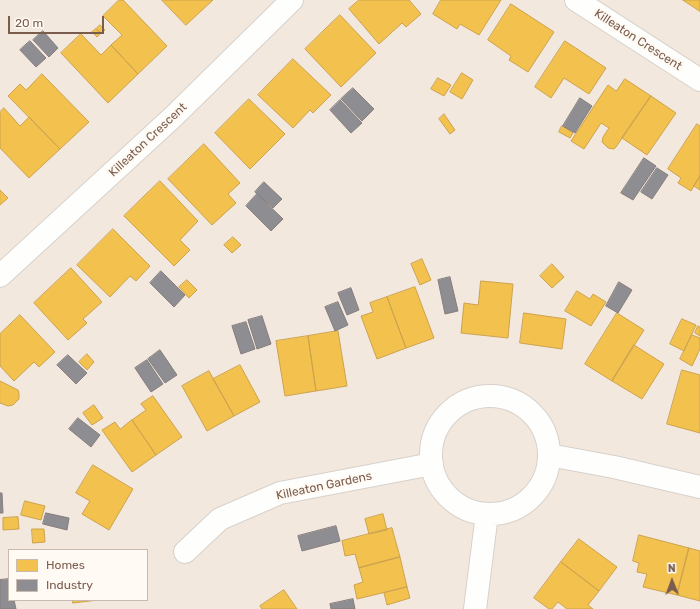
<!DOCTYPE html>
<style>
body{margin:0}
#map{position:relative;width:700px;height:609px;overflow:hidden;background:#f9f5f0;font-family:Rubik,sans-serif}
canvas{display:block}
.legend{position:absolute;left:8px;top:549px;width:140px;height:52px;box-sizing:border-box;background:#fffaf3;border:1px solid #cabbb1;margin:0;padding:5px 7px;list-style:none;font-size:12px;color:#7a5c4d}
.legend li{display:flex;align-items:center;gap:8px;height:20px}
.legend b{width:20px;border:1px solid #cabbb1}
.north{position:absolute;left:652px;top:561px;width:40px;height:40px;-webkit-text-stroke:3px #fffaf3;paint-order:stroke;rotate:359deg;font-size:11px;font-weight:700;line-height:16px;text-align:center;color:#7a5c4d}
.north::after{content:'';display:block;margin:auto;width:14px;height:18px;background:#7a5c4d;clip-path:polygon(50% 0,100% 100%,50% 72%,0 100%)}
.scale{position:absolute;left:8px;top:16px;width:96px;height:18px;box-sizing:border-box;border:2px solid #7a5c4d;border-top:0;padding-left:5px;font-size:12px;line-height:14px;white-space:nowrap;color:#7a5c4d;-webkit-text-stroke:3px #fffaf3;paint-order:stroke}
</style>
<div id="map">
<canvas width="700" height="609"></canvas>
<ul class="legend">
<li><b style="height:11px;background:#f2c14e"></b>Homes</li>
<li><b style="height:11px;background:#8d8d92"></b>Industry</li>
</ul>
<div class="north">N</div>
<div class="scale">20 m</div>
</div>
<script>
const g = document.querySelector('canvas').getContext('2d');
g.lineJoin = 'round';
function fill(path, color) { g.fillStyle = color; g.fill(path, 'evenodd'); }
function trace(path, color, width, dash) { g.strokeStyle = color; g.lineWidth = width; g.lineCap = dash ? 'butt' : 'round'; g.setLineDash(dash || []); g.stroke(path); }
function write(font, color, halo, rows, align = 'center') {
  g.font = font + ' Rubik,sans-serif'; g.lineWidth = 4; g.setLineDash([]); g.textBaseline = 'middle'; g.strokeStyle = halo; g.fillStyle = color; for (const [text, x, y, turn = 0] of rows) {
    g.save(); g.translate(x, y); g.rotate((+turn || 0) * Math.PI / 180); g.textAlign = isNaN(turn) ? turn : align; if (halo) g.strokeText(text, 0, 0); g.fillText(text, 0, 0); g.restore();
  }
}
fill(new Path2D(`
 M0 0H700V609H0ZM9 550H147V600H9Z`), '#f2e8de');
const homes = new Path2D(`
 M119 0H123L167 46 138 74 111 45 122 35 103 16Z
 M162 0H213L186 25Z
 M359 0H409L421 14 406 27 402 23 379 44 349 9Z
 M441 0H501L479 35 460 24 457 29 433 14Z
 M683 0H700V11Z
 M511 4 554 32 528 72 509 60 511 56 488 40Z
 M340 15 376 53 341 87 305 49Z
 M100 25 105 30 101 33 96 29Z
 M96 29 101 33 97 37 92 32Z
 M81 34 101 55 111 45 138 74 108 103 61 53Z
 M565 41 606 68 589 94 564 78 551 98 535 87Z
 M293 59 331 95 313 113 310 110 293 128 258 95Z
 M462 73 473 80 462 99 450 92Z
 M42 74 89 122 60 149 8 96 20 84 26 90Z
 M438 78 451 85 444 96 431 89Z
 M625 79 651 96 616 147 614 149 608 148 602 142 603 137 609 128 601 123 584 149 571 141 608 85 616 91Z
 M651 96 676 113 647 155 622 138Z
 M249 99 285 134 250 169 215 133Z
 M4 108 20 126 29 117 60 149 29 178 0 148V112Z
 M444 114 455 130 450 134 439 119Z
 M697 124 700 126V176L691 191 678 183 681 178 668 169Z
 M562 126 573 133 570 138 559 132Z
 M204 144 240 183 228 194 236 203 212 225 168 179Z
 M700 176V190L694 186Z
 M160 181 198 221 180 240 190 250 174 266 124 216Z
 M0 190 8 198 0 205Z
 M113 229 150 266 136 281 130 276 110 297 77 265Z
 M233 237 241 245 232 253 224 245Z
 M422 259 431 280 420 285 411 264Z
 M552 264 564 277 552 288 540 276Z
 M71 268 102 302 83 319 87 323 68 340 34 303Z
 M187 280 197 290 189 298 179 287Z
 M481 281 513 284 508 338 461 333 464 303 478 305Z
 M415 287 434 338 406 348 387 297Z
 M577 291 590 299 593 294 606 302 591 326 565 311Z
 M387 297 406 348 377 359 361 316 373 312 370 303Z
 M524 313 566 319 562 349 520 343Z
 M617 313 644 330 612 381 585 364Z
 M20 315 55 352 39 367 34 362 14 381 0 366V334Z
 M682 319 696 325 684 351 670 344Z
 M698 326 700 327V336L695 333Z
 M338 331 347 386 316 391 308 336Z
 M692 335 700 338V349L692 366 680 359Z
 M308 336 316 391 285 396 276 341Z
 M634 345 664 364 642 399 612 381Z
 M87 354 94 362 87 370 79 362Z
 M240 365 260 402 234 416 213 379Z
 M682 370 700 375V433L667 424Z
 M209 371 234 416 207 431 182 386Z
 M0 381 18 390 19 393V399L13 405 8 406 0 403Z
 M153 396 182 437 156 455 132 420 146 410 141 404Z
 M94 405 103 418 92 425 83 413Z
 M132 420 156 455 132 472 102 430 115 422 120 429Z
 M93 465 133 489 109 530 82 514 90 501 76 493Z
 M25 501 45 506 41 520 21 515Z
 M383 514 387 530 369 534 365 519Z
 M18 517 19 529 3 530V518Z
 M392 528 400 557 359 568 355 554 345 556 342 541Z
 M32 529H44L45 542 33 543Z
 M639 535 689 548 677 595 643 587 647 574 637 572 639 563 633 561Z
 M579 539 617 567 599 591 561 562Z
 M689 548 700 551V601L677 595Z
 M400 557 407 587 357 599 354 585 363 582 359 568Z
 M561 562 599 591 588 605 593 609H567L558 602 552 609H549L534 598Z
 M407 587 410 598 387 605 384 593Z
 M284 590 297 609H262L260 606Z
 M73 600H98L73 603Z`);
fill(homes, '#f2c14e');
trace(homes, '#cea34e', 1);
const industry = new Path2D(`
 M43 31 58 48 49 57 33 40Z
 M30 41 46 58 36 67 20 50Z
 M353 88 374 109 362 121 341 99Z
 M580 98 592 106 575 133 563 126Z
 M340 100 362 123 351 133 330 110Z
 M644 158 656 166 633 200 621 193Z
 M657 168 668 175 652 199 641 192Z
 M264 182 282 199 273 208 255 192Z
 M257 194 283 219 271 231 246 206Z
 M161 271 185 295 174 307 150 283Z
 M450 277 458 311 445 314 438 280Z
 M619 282 632 290 618 313 606 306Z
 M351 288 359 310 347 315 338 293Z
 M338 302 348 325 335 331 325 307Z
 M262 316 271 344 257 349 248 320Z
 M246 322 255 349 241 354 232 326Z
 M160 350 177 375 165 383 148 359Z
 M68 355 87 373 76 384 57 365Z
 M147 360 163 384 151 392 135 368Z
 M78 418 100 435 91 447 69 429Z
 M0 493H2L3 513H0Z
 M46 513 69 518 67 530 43 524Z
 M336 526 340 541 302 551 298 536Z
 M9 579V600H14L16 609H0V580Z
 M353 599 355 609H331L330 604Z`);
fill(industry, '#8d8d92');
trace(industry, '#877e7d', 1);
const street = new Path2D(`
 M576 0 700 80
 M0 276 174 116 292 0
 M431 455a59 59 0 1 1 118 0a59 59 0 1 1-118 0Z
 M549 455 614 467 700 487
 M185 552 220 519 280 493 432 464
 M475 609 487 514`);
trace(street, '#d7d1cb', 24);
trace(street, '#fefefd', 22);
write('12px', '#7a5c4d', '#fffaf3', [
 ["Killeaton Crescent",638,40,33],
 ["Killeaton Crescent",148,140,-43],
 ["Killeaton Gardens",324,486,-12]
]);
</script>
